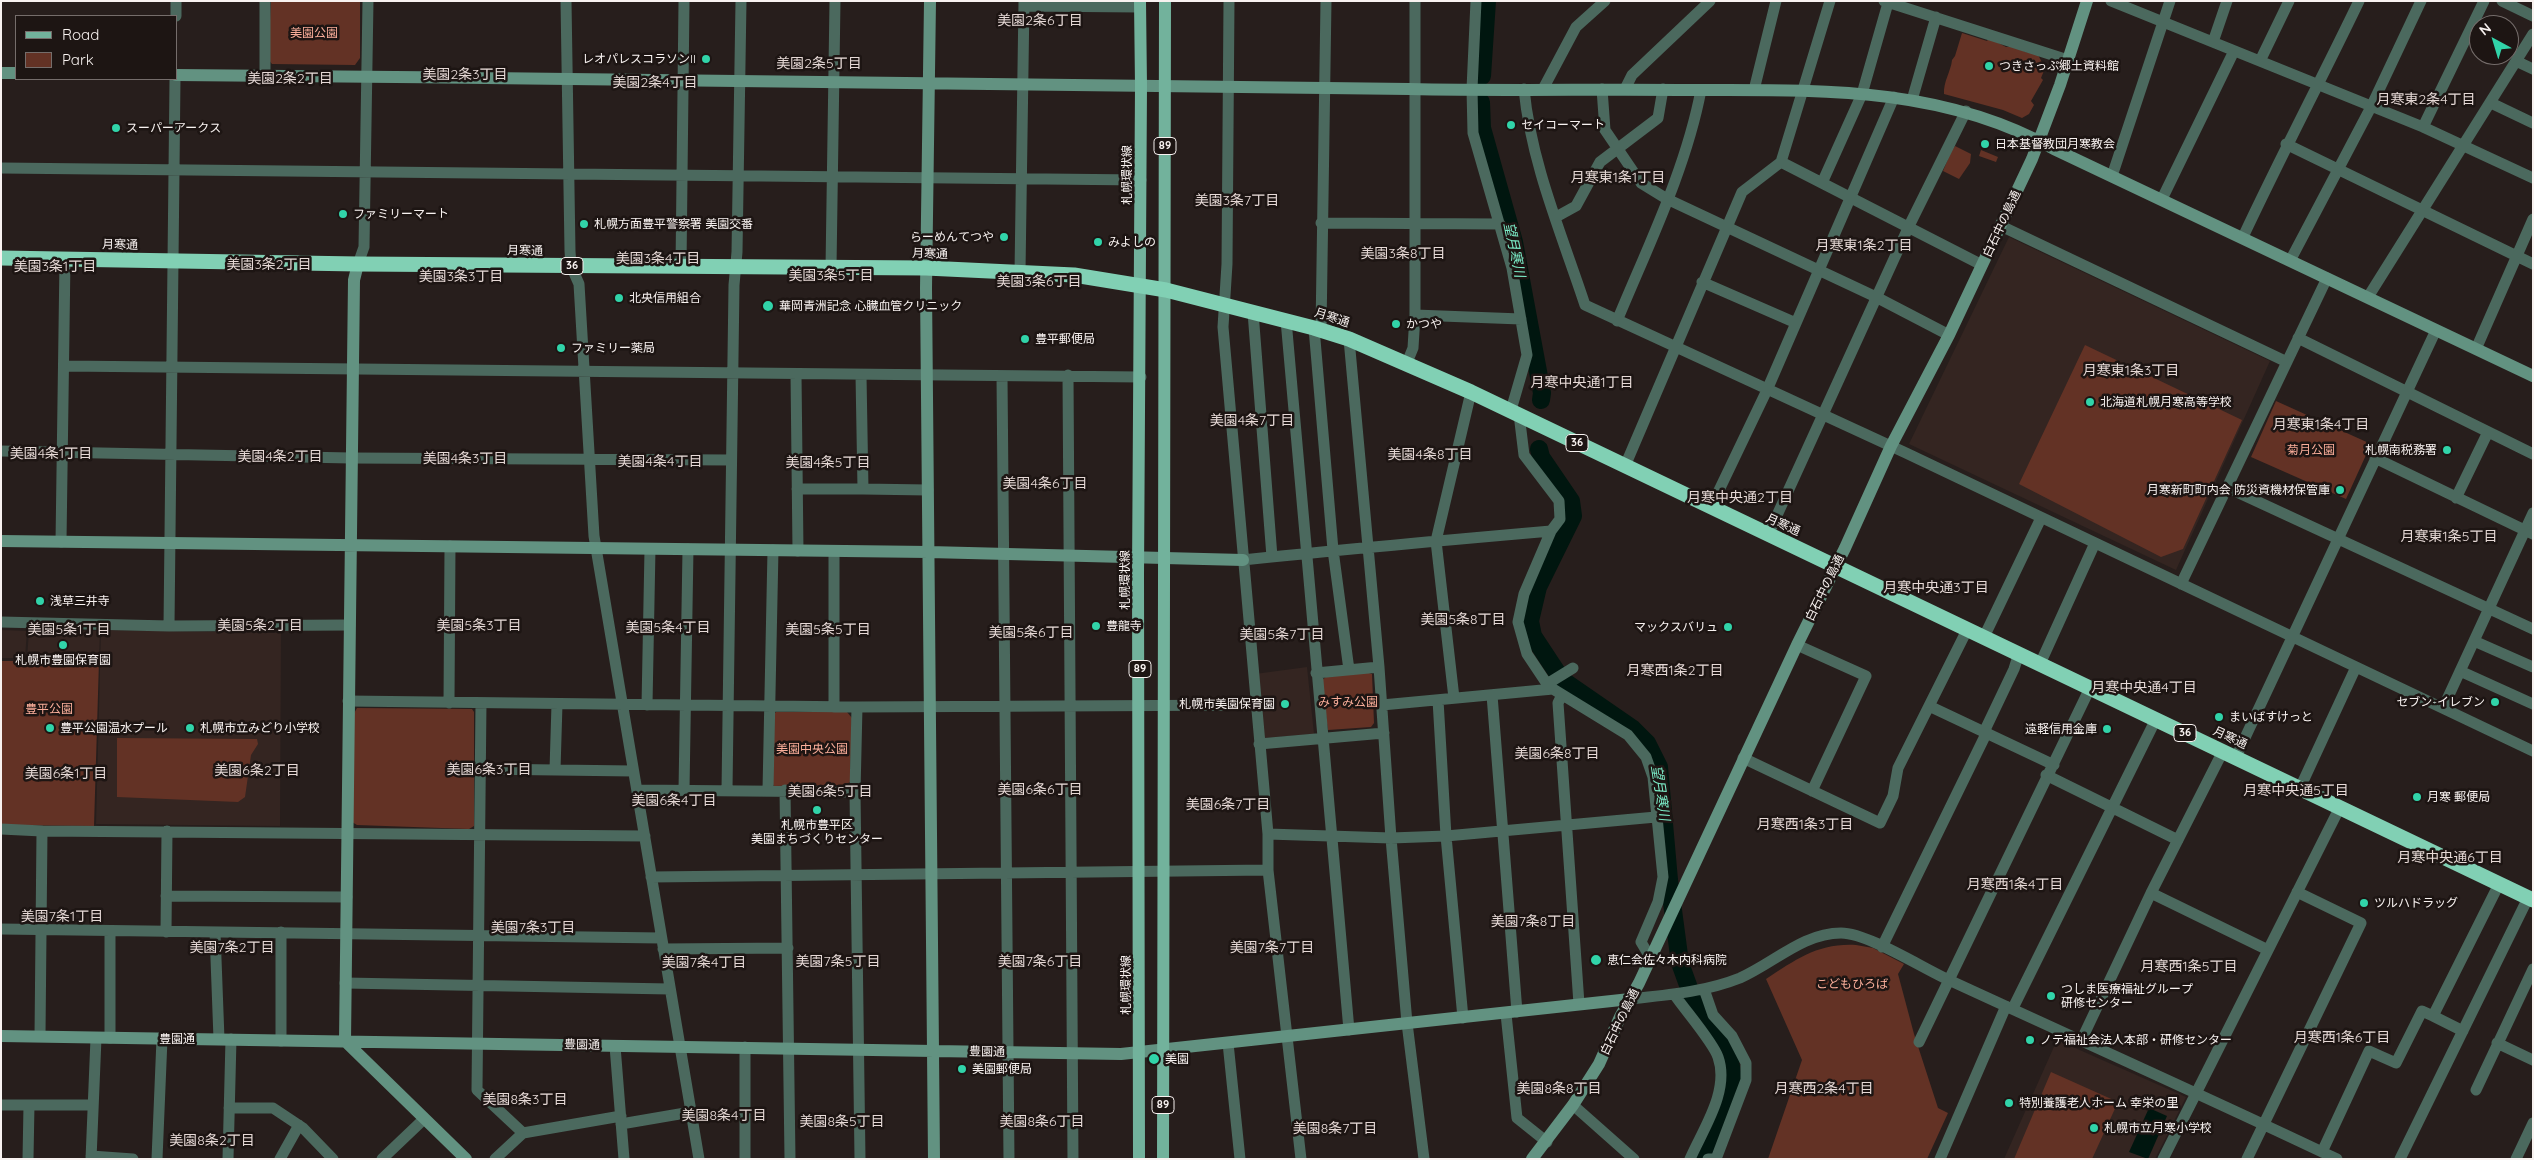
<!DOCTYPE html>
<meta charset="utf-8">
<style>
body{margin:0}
#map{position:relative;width:2534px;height:1160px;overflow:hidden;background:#271e1c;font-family:Quicksand,sans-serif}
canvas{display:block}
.frame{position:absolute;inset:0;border:2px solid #f8f2f0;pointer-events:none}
.legend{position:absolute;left:15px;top:15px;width:162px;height:65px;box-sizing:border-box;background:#1d1513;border:1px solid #756d6b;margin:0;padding:6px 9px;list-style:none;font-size:15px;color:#f8f2f0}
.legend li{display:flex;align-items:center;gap:10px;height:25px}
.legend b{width:25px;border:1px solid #756d6b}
.north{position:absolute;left:2469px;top:15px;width:50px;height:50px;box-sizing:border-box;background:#1d1513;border:1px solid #756d6b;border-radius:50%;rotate:321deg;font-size:14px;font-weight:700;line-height:20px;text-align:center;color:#f8f2f0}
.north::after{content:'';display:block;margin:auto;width:18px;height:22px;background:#31d4a9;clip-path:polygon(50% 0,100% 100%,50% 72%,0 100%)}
</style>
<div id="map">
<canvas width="2534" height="1160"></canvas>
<div class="frame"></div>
<ul class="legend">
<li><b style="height:6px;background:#72b29c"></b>Road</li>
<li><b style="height:14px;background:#633225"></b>Park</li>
</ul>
<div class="north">N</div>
</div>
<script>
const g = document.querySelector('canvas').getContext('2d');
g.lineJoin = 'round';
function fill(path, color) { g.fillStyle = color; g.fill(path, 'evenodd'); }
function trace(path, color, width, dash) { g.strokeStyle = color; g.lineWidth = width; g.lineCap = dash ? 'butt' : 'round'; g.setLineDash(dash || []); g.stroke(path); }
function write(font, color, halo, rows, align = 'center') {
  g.font = font + ' Quicksand,"Noto Sans JP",sans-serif'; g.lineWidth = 5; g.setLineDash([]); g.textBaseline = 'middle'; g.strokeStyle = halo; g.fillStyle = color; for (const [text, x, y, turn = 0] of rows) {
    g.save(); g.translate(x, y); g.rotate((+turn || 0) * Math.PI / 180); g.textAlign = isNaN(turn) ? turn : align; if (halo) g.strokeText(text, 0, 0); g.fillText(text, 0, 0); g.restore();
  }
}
fill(new Path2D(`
 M2009 237 2270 361 2176 570 1909 444Z
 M1 630 27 631 25 658H1Z
 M101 630 281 633 280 826 96 824Z
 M29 631H100L99 659 27 658Z
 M1307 667 1314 734 1264 738 1255 674Z
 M2057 1040 2186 1097 2155 1159H2004Z`), '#342521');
fill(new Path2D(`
 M271 1H360V58L355 65 272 64 268 59Z
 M1962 33 1987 41 1989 38 2006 47 2017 46 2025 52 2037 53 2045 68 2041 78 2043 80 2031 101 2034 105 2029 114 2022 118 2003 110 1944 94C1943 82 1951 71 1952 60L1955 56Z
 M1955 146 1971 154 1970 163 1959 179 1943 171 1948 159 1947 156Z
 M1981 150 1998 157 1996 162 1979 156Z
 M2085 345 2242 420 2183 549 2161 557 2019 484Z
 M2276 401 2371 444 2346 499 2251 457Z
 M1 661H99L94 826 1 825Z
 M1366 672 1372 674 1374 723 1371 727 1328 730 1321 681 1327 676Z
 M357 708 472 709 474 712V826L469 829 357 825 352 822V717Z
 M776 712H847L852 718 850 782 845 785 774 786 771 781 772 716Z
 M117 738 257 739 258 744 251 755 245 797 238 802 117 797Z
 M1856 945 1873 948 1904 964 1898 974 1914 1034 1938 1108 1948 1113 1927 1159H1768L1802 1060 1766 979C1797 959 1818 943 1856 945Z
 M2051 1072 2118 1102 2092 1159H2014Z`), '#633225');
fill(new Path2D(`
 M2149 1108 2167 1116 2148 1159 2129 1152Z`), '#00160f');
trace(new Path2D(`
 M1482 76 1487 1
 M1481 102 1482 128 1514 242 1542 393 1541 400
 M1539 449 1541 457 1571 501 1573 516 1538 587 1530 621 1533 636 1562 680 1633 729 1647 743 1659 767 1669 880 1680 963 1697 1010 1728 1050 1733 1078 1726 1107 1703 1159`), '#00160f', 18);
trace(new Path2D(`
 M566 1 570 251 571 266 579 284 594 536 699 1159
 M1229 1 1227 264 1223 327 1268 834V870L1301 1159
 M1476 1 1472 89 1473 133 1512 268 1527 355 1511 410
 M1884 1 2068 60
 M2111 1 2423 127 2533 178
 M2502 1 2533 16
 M1024 6 1140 7
 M176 16V1
 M2213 42 2227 1
 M2260 61 2289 1
 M2516 61 2533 69
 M265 76V1
 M1524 89C1531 163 1562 235 1585 305L1906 453 2533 751
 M1543 89 1576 27 1605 1
 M1602 89 1605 130 1641 183 1667 199 1876 297 1949 335
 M1625 89 1632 75 1710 1
 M1754 90 1776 1
 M1912 100 1936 17
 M2491 103 2533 123
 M2423 127 2484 1
 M2286 144 2533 264
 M1781 162 1982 265
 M1 168 1141 180
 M2112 176 2170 1
 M1822 183 1862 94 1888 3
 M2162 199 2234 51
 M1556 217 1576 206 1600 162 1658 118 1663 89
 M1321 223 1500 224
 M2001 226 2287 362
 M2243 237C2280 158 2321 80 2359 1
 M2291 259 2371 107 2421 1
 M358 264 364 247 368 1
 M681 267 684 1
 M831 268 835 1
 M1020 272 1024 1
 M1702 282 1796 323
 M2368 297 2533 34
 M1253 312 1272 557
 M1415 315 1521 319
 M1286 320 1349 1030
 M1617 321C1648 246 1686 169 1701 90
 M1314 328 1333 550 1349 670
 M1321 330 1326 1
 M2298 338 2533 454
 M1349 339 1379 667 1391 838 1407 1023 1424 1159
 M2476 349 2533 219
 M1406 365 1413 348 1415 315V1
 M64 366 1141 377
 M796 374 798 551
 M861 375 863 489 928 490
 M1068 375 1073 1159
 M1002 376 1009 1159
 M1519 414 1524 455 1559 501 1560 519 1551 531 1524 594 1518 622 1527 654 1547 684 1553 689 1628 735 1646 757 1653 777 1663 877 1658 902 1641 942 1650 957
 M1 451 351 458 731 460
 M2375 458 2533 534
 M1625 466 1742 192 1781 162 1830 1
 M2226 487 2533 629
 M797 489H863
 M2456 498 2488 432
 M1711 507 1767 390 1894 97
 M1768 535 1909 226 1966 111
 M61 542 65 259
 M834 551V707
 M1243 560C1346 549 1448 540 1551 531
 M2181 584 2327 278
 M1 622 169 626 350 625
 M169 626 175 79
 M1984 637 2041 518
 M2474 641 2533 667
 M1797 645 1866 676 1812 791
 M2040 664 2095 543
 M2460 671 2533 704
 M1316 673 1379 667
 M1547 684 1573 668
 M1492 695 1517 1012
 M1562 695 1558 703 1579 1004
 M1454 698 1436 541 1471 392
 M1438 700 1446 836 1463 1018
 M348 701 857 707 855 792 860 1159
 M449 703 450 546
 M481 703 477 1090 523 1133 621 1116
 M647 705 650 549
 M1382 705 1553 689
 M1929 706 2054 765
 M857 707 1257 705
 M2443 708 2533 513
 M1984 732 2014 669 2019 653
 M1259 744 1384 733
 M2236 757 2436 330
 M1743 758 1880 823 1893 796 1898 768 1967 630
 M480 769 633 771
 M555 770 557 704
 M2046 775 2178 840
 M2300 788 2356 667
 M637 790 855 792
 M684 790 688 549
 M727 790 734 285 737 252 741 1
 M768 790 773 550
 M785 790 790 1159
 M1 829 42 831
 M1268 834 1391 838 1446 836 1656 817
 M651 877 1268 870
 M2151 893 2268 950
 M166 896 347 897
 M1 929 661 938
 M110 931V1038
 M166 932 167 831
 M215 932 219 1039
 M1882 947 1987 732
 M663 949 788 948
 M345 983 670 989
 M1704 989 1713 1015 1732 1036 1746 1063V1080L1716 1159H1708
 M1674 994C1684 1009 1713 1042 1718 1057 1730 1091 1703 1129 1690 1159
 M1630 999C1667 995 1705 992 1740 978 1774 963 1803 933 1841 933 1868 933 1924 969 1951 981 2079 1040 2209 1098 2337 1159
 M2013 1008 2156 719
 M1506 1014 1517 1118 1547 1142
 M2463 1031 2433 1016 2499 884
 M40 1036 42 831 645 836
 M281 1041V932
 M2081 1041 2151 893 2223 751
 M1919 1042 2090 688
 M1228 1043 1240 1159
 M2497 1043 2533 1060
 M615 1046 624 1159
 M745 1047V1159
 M2476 1090 2533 969
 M1 1105H92
 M1573 1105 1634 1159
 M229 1108H273L303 1128 333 1159
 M621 1124 691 1112
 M2322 1152 2369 1051 2396 1063 2422 1011 2433 1016
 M91 1156 133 1159
 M28 1159 29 1105
 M91 1159 96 1038
 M157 1159 162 1039
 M228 1159 231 1039
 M280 1159 299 1125
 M382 1159 424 1119
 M495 1159 523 1133
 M1940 1159 2006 1006
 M2163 1159 2340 807
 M2247 1159 2361 923 2297 892
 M2400 1159 2528 898
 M2516 1159 2533 1123`), '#4b695e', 11);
trace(new Path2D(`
 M930 1 926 288 934 1159
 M1 73H16
 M176 75C587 79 998 82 1409 89 1504 91 1599 89 1694 90 1819 90 1942 86 2054 149L2533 376
 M358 264 354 280 345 1041 466 1159
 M1 541 929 552 1243 560
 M1 1036 1121 1054 1630 999
 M1532 1159 1573 1105 1599 1064 1620 1017 1639 983 1797 645 1845 548 1891 446 1949 335 2032 159 2060 85 2087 1`), '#629281', 12);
trace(new Path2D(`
 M1139 1159 1138 575 1141 86 1140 1
 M1163 1159 1165 1`), '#72b29c', 12);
trace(new Path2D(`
 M1 258 358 264 926 268 1074 275 1166 290 1314 328 1349 339 1471 392 2533 900`), '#81d0b4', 15);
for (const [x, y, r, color] of [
 [706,59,5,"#31d4a9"],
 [1989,66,5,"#31d4a9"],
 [1511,125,5,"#31d4a9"],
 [116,128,5,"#31d4a9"],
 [1985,144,5,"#31d4a9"],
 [343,214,5,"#31d4a9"],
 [584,224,5,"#31d4a9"],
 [1004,237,5,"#31d4a9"],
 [1098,242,5,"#31d4a9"],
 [619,298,5,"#31d4a9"],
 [768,306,6,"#31d4a9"],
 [1396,324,5,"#31d4a9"],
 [1025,339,5,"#31d4a9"],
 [561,348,5,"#31d4a9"],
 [2090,402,5,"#31d4a9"],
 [2447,450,5,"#31d4a9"],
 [2340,490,5,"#31d4a9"],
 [40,601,5,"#31d4a9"],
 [1096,626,5,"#31d4a9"],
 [1728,627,5,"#31d4a9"],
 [63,645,5,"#31d4a9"],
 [2495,702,5,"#31d4a9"],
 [1285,704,5,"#31d4a9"],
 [2219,717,5,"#31d4a9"],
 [50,728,5,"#31d4a9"],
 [190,728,5,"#31d4a9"],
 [2107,729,5,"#31d4a9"],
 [2417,797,5,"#31d4a9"],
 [817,810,5,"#31d4a9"],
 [2364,903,5,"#31d4a9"],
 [1596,960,6,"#31d4a9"],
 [2051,996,5,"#31d4a9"],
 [2030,1040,5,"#31d4a9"],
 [1154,1059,6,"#31d4a9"],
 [962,1069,5,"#31d4a9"],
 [2009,1103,5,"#31d4a9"],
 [2094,1128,5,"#31d4a9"]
]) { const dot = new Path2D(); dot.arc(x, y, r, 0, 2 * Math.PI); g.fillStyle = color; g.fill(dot); trace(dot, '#1d1513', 2); }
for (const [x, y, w] of [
 [1165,146,22],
 [572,266,22],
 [1577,443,22],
 [1140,669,22],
 [2185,733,22],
 [1163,1105,22]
]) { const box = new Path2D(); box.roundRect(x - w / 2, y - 8.5, w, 17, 4); g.fillStyle = '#1d1513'; g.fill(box); trace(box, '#f8f2f0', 1); }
write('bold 11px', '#f8f2f0', null, [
 ["89",1165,146],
 ["36",572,266],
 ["36",1577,443],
 ["89",1140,669],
 ["36",2185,733],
 ["89",1163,1105]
]);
write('12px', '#faae9a', '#1d1513', [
 ["美園公園",314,33],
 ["菊月公園",2311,450],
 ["みすみ公園",1348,702],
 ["豊平公園",49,709],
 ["美園中央公園",812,749],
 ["こどもひろば",1852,984]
]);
write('12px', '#f8f2f0', '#1d1513', [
 ["レオパレスコラソンII",696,59,"right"],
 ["つきさっぷ郷土資料館",1999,66],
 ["セイコーマート",1521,125],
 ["スーパーアークス",126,128],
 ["日本基督教団月寒教会",1995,144],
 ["ファミリーマート",353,214],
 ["札幌方面豊平警察署 美園交番",594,224],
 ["らーめんてつや",994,237,"right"],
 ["みよしの",1108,242],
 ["北央信用組合",629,298],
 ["華岡青洲記念 心臓血管クリニック",779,306],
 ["かつや",1406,324],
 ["豊平郵便局",1035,339],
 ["ファミリー薬局",571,348],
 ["北海道札幌月寒高等学校",2100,402],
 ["札幌南税務署",2437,450,"right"],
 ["月寒新町町内会 防災資機材保管庫",2330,490,"right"],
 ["浅草三井寺",50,601],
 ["豊龍寺",1106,626],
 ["マックスバリュ",1718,627,"right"],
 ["札幌市豊園保育園",63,660,"center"],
 ["セブン-イレブン",2485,702,"right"],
 ["札幌市美園保育園",1275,704,"right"],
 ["まいばすけっと",2229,717],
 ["豊平公園温水プール",60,728],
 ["札幌市立みどり小学校",200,728],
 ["遠軽信用金庫",2097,729,"right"],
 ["月寒 郵便局",2427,797],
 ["札幌市豊平区",817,825,"center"],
 ["美園まちづくりセンター",817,839,"center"],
 ["ツルハドラッグ",2374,903],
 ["恵仁会佐々木内科病院",1607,960],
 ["つしま医療福祉グループ",2061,989],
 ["研修センター",2061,1003],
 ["ノテ福祉会法人本部・研修センター",2040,1040],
 ["美園",1165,1059],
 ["美園郵便局",972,1069],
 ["特別養護老人ホーム 幸栄の里",2019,1103],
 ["札幌市立月寒小学校",2104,1128]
], 'left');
write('12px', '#f8f2f0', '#1d1513', [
 ["札幌環状線",1127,175,-90],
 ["白石中の島通",2002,224,-65],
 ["月寒通",120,245,1],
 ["月寒通",525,251,1],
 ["月寒通",930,254,2],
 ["月寒通",1332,318,18],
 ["月寒通",1783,525,24],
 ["札幌環状線",1125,580,-90],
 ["白石中の島通",1825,588,-64],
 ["月寒通",2230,738,25],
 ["札幌環状線",1126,985,-90],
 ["白石中の島通",1620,1022,-64],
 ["豊園通",177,1039],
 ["豊園通",582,1045,1],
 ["豊園通",987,1052,1]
]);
write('14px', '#e6d9d6', '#1d1513', [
 ["美園2条6丁目",1040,21],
 ["美園2条5丁目",819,64],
 ["美園2条3丁目",465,75],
 ["美園2条2丁目",290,79],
 ["美園2条4丁目",655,83],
 ["月寒東2条4丁目",2426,100],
 ["月寒東1条1丁目",1618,178],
 ["美園3条7丁目",1237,201],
 ["月寒東1条2丁目",1864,246],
 ["美園3条8丁目",1403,254],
 ["美園3条4丁目",658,259],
 ["美園3条2丁目",269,265],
 ["美園3条1丁目",55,267],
 ["美園3条5丁目",831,276],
 ["美園3条3丁目",461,277],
 ["美園3条6丁目",1039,282],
 ["月寒東1条3丁目",2131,371],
 ["月寒中央通1丁目",1582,383],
 ["美園4条7丁目",1252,421],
 ["月寒東1条4丁目",2321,425],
 ["美園4条1丁目",51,454],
 ["美園4条8丁目",1430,455],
 ["美園4条2丁目",280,457],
 ["美園4条3丁目",465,459],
 ["美園4条4丁目",660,462],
 ["美園4条5丁目",828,463],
 ["美園4条6丁目",1045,484],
 ["月寒中央通2丁目",1740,498],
 ["月寒東1条5丁目",2449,537],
 ["月寒中央通3丁目",1936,588],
 ["美園5条8丁目",1463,620],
 ["美園5条2丁目",260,626],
 ["美園5条3丁目",479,626],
 ["美園5条4丁目",668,628],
 ["美園5条1丁目",69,630],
 ["美園5条5丁目",828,630],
 ["美園5条6丁目",1031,633],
 ["美園5条7丁目",1282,635],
 ["月寒西1条2丁目",1675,671],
 ["月寒中央通4丁目",2144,688],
 ["美園6条8丁目",1557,754],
 ["美園6条3丁目",489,770],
 ["美園6条2丁目",257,771],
 ["美園6条1丁目",66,774],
 ["美園6条6丁目",1040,790],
 ["月寒中央通5丁目",2296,791],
 ["美園6条5丁目",830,792],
 ["美園6条4丁目",674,801],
 ["美園6条7丁目",1228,805],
 ["月寒西1条3丁目",1805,825],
 ["月寒中央通6丁目",2450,858],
 ["月寒西1条4丁目",2015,885],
 ["美園7条1丁目",62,917],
 ["美園7条8丁目",1533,922],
 ["美園7条3丁目",533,928],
 ["美園7条2丁目",232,948],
 ["美園7条7丁目",1272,948],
 ["美園7条5丁目",838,962],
 ["美園7条6丁目",1040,962],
 ["美園7条4丁目",704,963],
 ["月寒西1条5丁目",2189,967],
 ["月寒西1条6丁目",2342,1038],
 ["美園8条8丁目",1559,1089],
 ["月寒西2条4丁目",1824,1089],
 ["美園8条3丁目",525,1100],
 ["美園8条4丁目",724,1116],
 ["美園8条5丁目",842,1122],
 ["美園8条6丁目",1042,1122],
 ["美園8条7丁目",1335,1129],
 ["美園8条2丁目",212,1141]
]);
write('italic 14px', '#7becc7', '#1d1513', [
 ["望月寒川",1514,250,78],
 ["望月寒川",1660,793,81]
]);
</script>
